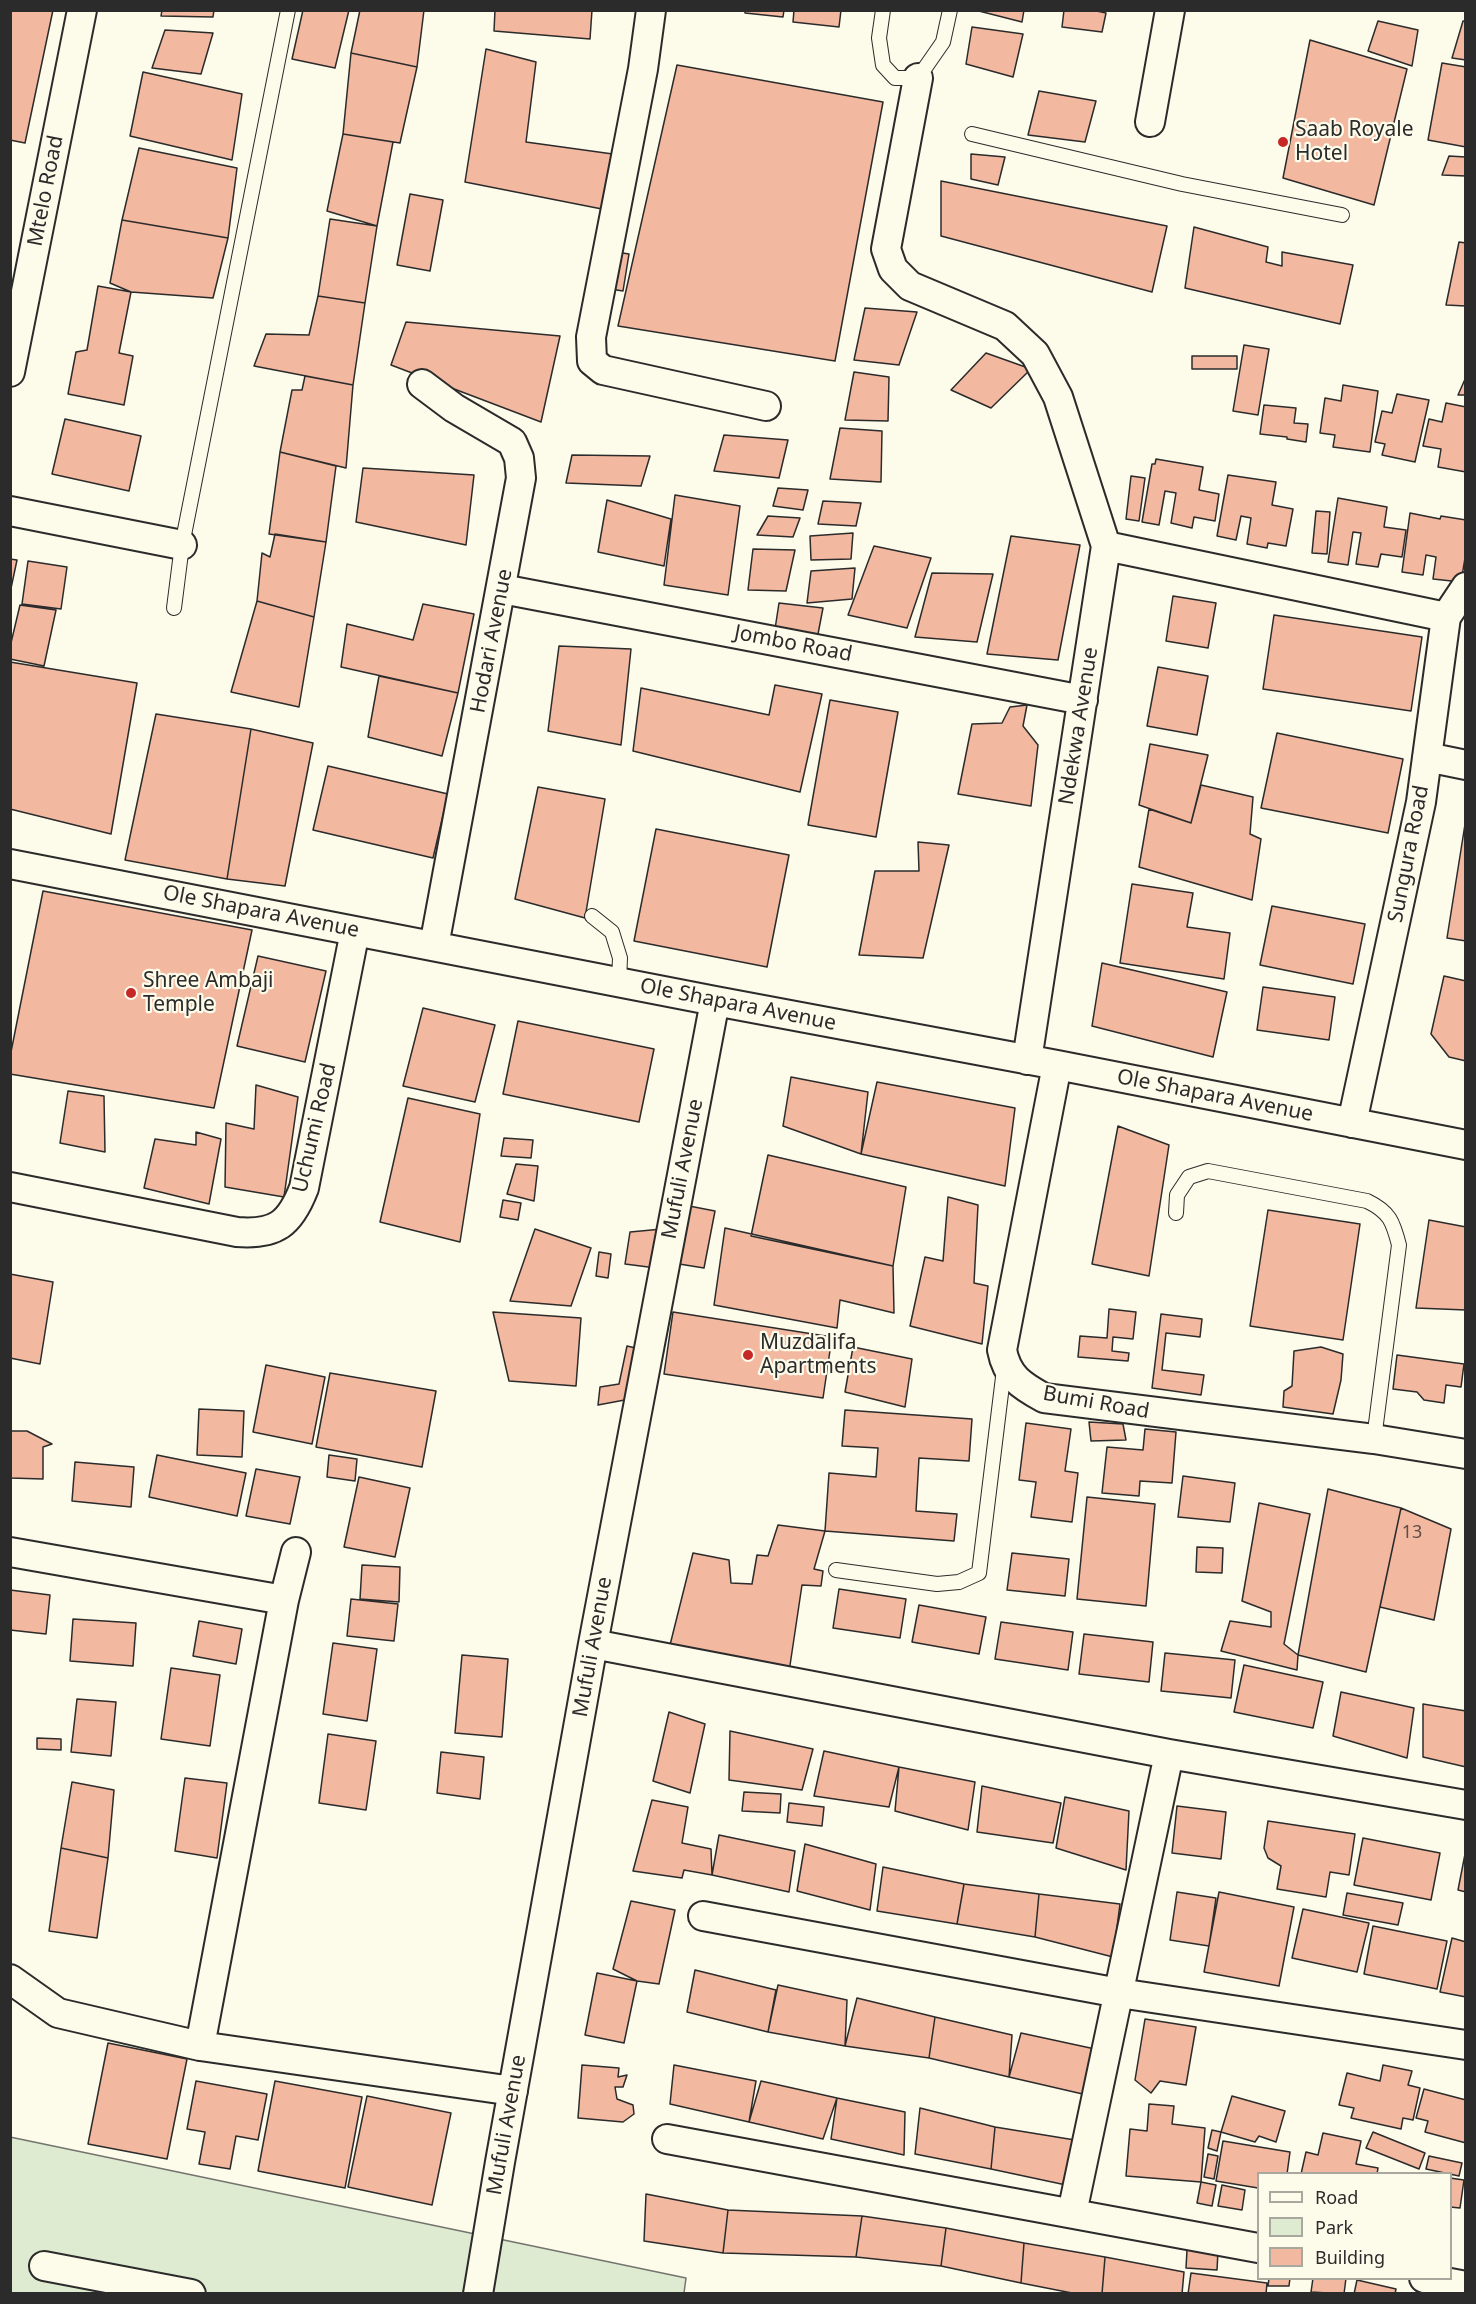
<!DOCTYPE html>
<style>
body{margin:0}
#map{position:relative;width:1476px;height:2304px;overflow:hidden;background:#fdfbea;font-family:"Noto Sans",sans-serif}
canvas{display:block}
.frame{position:absolute;inset:0;border:12px solid #2b2b2b;pointer-events:none}
.legend{position:absolute;left:1257px;top:2172px;width:195px;height:108px;box-sizing:border-box;background:#fdfbea;border:2px solid #a9a89e;margin:0;padding:8px 10px;list-style:none;font-size:18px;color:#2b2b2b}
.legend li{display:flex;align-items:center;gap:12px;height:30px}
.legend b{width:30px;border:2px solid #a9a89e}
</style>
<div id="map">
<canvas width="1476" height="2304"></canvas>
<div class="frame"></div>
<ul class="legend">
<li><b style="height:8px;background:#fdfbea"></b>Road</li>
<li><b style="height:16px;background:#deebd1"></b>Park</li>
<li><b style="height:16px;background:#f2b8a0"></b>Building</li>
</ul>
</div>
<script>
const g = document.querySelector('canvas').getContext('2d');
g.lineJoin = 'round';
function fill(path, color) { g.fillStyle = color; g.fill(path, 'evenodd'); }
function trace(path, color, width, dash) { g.strokeStyle = color; g.lineWidth = width; g.lineCap = dash ? 'butt' : 'round'; g.setLineDash(dash || []); g.stroke(path); }
function write(font, color, halo, rows, align = 'center') {
  g.font = font + ' "Noto Sans",sans-serif'; g.lineWidth = 4.5; g.setLineDash([]); g.textBaseline = 'middle'; g.strokeStyle = halo; g.fillStyle = color; for (const [text, x, y, turn = 0] of rows) {
    g.save(); g.translate(x, y); g.rotate((+turn || 0) * Math.PI / 180); g.textAlign = isNaN(turn) ? turn : align; if (halo) g.strokeText(text, 0, 0); g.fillText(text, 0, 0); g.restore();
  }
}
const green = new Path2D(`
 M10 2137 686 2278 684 2293H11Z`);
fill(green, '#deebd1');
trace(green, '#74746e', 1.5);
const building = new Path2D(`
 M10 10H53L25 143 10 140Z
 M162 10H214L213 17 161 16Z
 M303 10H349L335 68 292 59Z
 M360 10H424L417 67 351 53Z
 M495 10H592L590 39 494 31Z
 M745 10H784L783 17 745 13Z
 M794 10H841L839 27 793 22Z
 M975 10H1024L1022 22Z
 M1064 10H1092L1106 13 1102 32 1062 27Z
 M1378 21 1418 30 1412 66 1368 51Z
 M1463 21H1466V60L1452 58Z
 M972 27 1023 34 1013 77 966 64Z
 M165 30 213 33 201 74 152 68Z
 M1310 40 1407 69 1374 205 1283 178Z
 M486 49 536 62 526 142 620 155 612 211 465 182Z
 M351 53 417 67 400 143 343 134Z
 M1442 63 1466 67V147L1428 140Z
 M677 65 883 102 835 361 618 326Z
 M143 72 242 94 232 160 130 136Z
 M1039 91 1096 101 1085 142 1028 135Z
 M343 134 393 142 377 226 327 211Z
 M139 148 237 168 228 238 122 220Z
 M971 154 1005 157 998 185 971 179Z
 M1449 156 1466 157V176L1442 175Z
 M941 181 1167 226 1152 292 941 236Z
 M410 194 443 200 430 271 397 265Z
 M330 219 377 226 365 303 318 296Z
 M122 220 228 238 213 298 131 292 110 283Z
 M1194 227 1268 247 1266 262 1282 266V252L1353 265 1340 324 1185 288Z
 M1459 242 1466 243V306L1446 305Z
 M610 251 629 254 623 291 604 288Z
 M98 286 131 292 119 353 133 356 124 405 68 394 76 352 87 350Z
 M318 296 365 303 353 385 254 366 266 334 309 335Z
 M865 308 917 312 899 365 854 360Z
 M406 322 560 336 541 422 391 365Z
 M1244 345 1269 349 1258 415 1233 411Z
 M986 353 1031 369 991 408 951 390Z
 M1192 356H1237V369H1192Z
 M854 372 889 377 888 421 845 420Z
 M305 376 353 385 346 468 280 452 292 390H302Z
 M1466 377V395H1458Z
 M1343 385 1378 391 1370 452 1333 447 1335 435 1320 433 1325 398 1341 401Z
 M1397 394 1429 400 1415 462 1382 455 1385 444 1375 442 1382 411 1392 413Z
 M1446 403 1466 407V472L1438 467 1441 449 1423 446 1429 419 1442 422Z
 M1264 405 1296 408 1294 423 1308 424 1306 442 1287 439V437L1260 434Z
 M65 419 141 436 129 491 52 474Z
 M840 428 882 431 881 482 830 479Z
 M724 435 788 440 779 478 714 471Z
 M280 452 336 466 326 542 269 534Z
 M572 455 650 456 641 486 566 483Z
 M1156 459 1203 467 1199 490 1219 494 1215 521 1194 517 1192 528 1171 523 1176 493 1165 491 1159 525 1142 522 1152 464H1155Z
 M363 468 474 475 466 545 356 522Z
 M1228 475 1276 482 1272 505 1293 509 1286 546 1268 543 1267 548 1247 544 1251 518 1241 516 1236 540 1217 536Z
 M1131 476 1145 478 1139 521 1126 519Z
 M778 488 808 490 803 510 773 506Z
 M675 495 740 506 728 595 664 585Z
 M1338 498 1387 507 1384 527 1406 530 1402 557 1381 554 1378 567 1356 564 1361 533 1353 532 1348 565 1328 562Z
 M607 500 671 519 664 566 598 552Z
 M823 501 861 503 856 526 818 524Z
 M1316 511 1330 512 1327 554 1312 553Z
 M1410 513 1440 519 1441 516 1466 520V552L1461 582 1433 579 1436 557 1426 555 1423 575 1402 572Z
 M768 516 800 518 793 537 757 535Z
 M853 533 851 559 811 560 810 536Z
 M275 534 326 542 314 617 257 601 262 553 270 557Z
 M1011 536 1080 545 1058 660 987 654Z
 M874 546 931 558 907 628 848 615Z
 M753 549 795 550 786 591 748 590Z
 M10 559 17 560 10 593Z
 M28 561 67 567 61 609 22 604Z
 M855 568 852 599 807 603 811 571Z
 M932 573 993 574 977 642 915 637Z
 M1173 596 1216 603 1208 648 1166 641Z
 M257 601 314 617 299 707 231 692Z
 M779 603 823 608 818 634 775 629Z
 M423 604 474 614 458 693 341 667 347 624 413 640Z
 M20 605 56 610 44 666 10 659V647Z
 M1274 615 1422 637 1411 711 1263 689Z
 M559 646 631 649 621 745 548 731Z
 M10 662 137 683 111 834 10 809Z
 M1158 667 1208 676 1197 735 1147 726Z
 M379 676 458 693 442 756 368 737Z
 M775 685 822 694 800 792 633 751 641 688 769 715Z
 M830 700 898 712 876 837 808 825Z
 M1027 705 1023 726 1038 745 1031 806 958 794 972 724 1002 723 1010 707Z
 M156 714 251 729 227 879 125 860Z
 M251 729 313 743 285 886 227 879Z
 M1277 733 1403 759 1388 833 1261 808Z
 M1150 744 1208 755 1191 823 1139 805Z
 M328 766 448 794 433 858 313 830Z
 M1201 785 1253 797 1250 834 1261 839 1252 900 1139 867 1149 809 1191 823Z
 M538 787 605 799 585 918 515 899Z
 M1466 818V941L1447 938Z
 M656 829 789 855 767 967 634 941Z
 M918 842 949 845 923 958 859 955 875 871H919Z
 M1132 884 1193 893 1187 927 1230 933 1224 979 1120 963Z
 M43 891 252 930 214 1108 10 1074V1057Z
 M1272 906 1365 924 1353 984 1260 965Z
 M258 956 326 971 305 1062 237 1046Z
 M1102 963 1227 992 1213 1057 1092 1026Z
 M1444 976 1466 981V1061L1449 1057 1431 1034Z
 M1263 987 1335 997 1329 1040 1257 1030Z
 M423 1008 495 1025 475 1102 403 1086Z
 M518 1021 654 1049 639 1122 503 1094Z
 M791 1077 868 1092 861 1154 783 1126Z
 M877 1082 1015 1108 1005 1186 861 1154Z
 M256 1085 298 1097 284 1197 225 1187 226 1123 254 1129Z
 M68 1091 104 1096 105 1152 60 1143Z
 M408 1098 480 1114 460 1242 380 1222Z
 M1118 1126 1169 1145 1149 1276 1092 1264Z
 M196 1132 221 1139 209 1204 144 1188 155 1139 196 1145Z
 M504 1138 533 1140 531 1158 501 1156Z
 M768 1155 906 1187 893 1266 751 1236Z
 M516 1164 538 1166 534 1201 507 1194Z
 M948 1197 978 1205 974 1283 988 1286 982 1344 910 1326 925 1257 943 1261Z
 M503 1200 521 1203 518 1220 500 1217Z
 M684 1205 715 1211 704 1268 673 1263Z
 M1268 1210 1360 1224 1343 1340 1250 1326Z
 M1429 1220 1466 1227V1310L1416 1308Z
 M725 1228 893 1266 894 1313 840 1300 837 1328 714 1305Z
 M535 1229 591 1248 571 1306 510 1301Z
 M662 1229 656 1268 625 1264 630 1232Z
 M599 1252 611 1254 608 1278 596 1276Z
 M10 1274 53 1282 40 1364 10 1358Z
 M1109 1309 1136 1312 1133 1339 1113 1337 1112 1351 1129 1353 1128 1361 1078 1357 1080 1336 1107 1338Z
 M493 1312 581 1318 576 1386 509 1381Z
 M673 1312 832 1337 823 1398 664 1374Z
 M1161 1314 1202 1319 1200 1337 1166 1333 1162 1370 1204 1375 1201 1395 1152 1388Z
 M627 1346 640 1349 630 1399 598 1405 600 1387 619 1384Z
 M853 1347 912 1359 905 1407 845 1392Z
 M1321 1347 1343 1354 1341 1380 1333 1414 1283 1407 1284 1391 1292 1386 1294 1351Z
 M1397 1355 1464 1364 1461 1387 1446 1385 1444 1403 1424 1400 1417 1392 1393 1389Z
 M266 1365 325 1377 312 1444 253 1432Z
 M330 1373 436 1391 422 1467 316 1447Z
 M199 1409 244 1411 242 1457 197 1455Z
 M845 1410 972 1419 969 1461 919 1458 916 1511 957 1514 954 1541 825 1531 829 1473 876 1477 878 1448 842 1446Z
 M1089 1422 1123 1424 1126 1440 1091 1441Z
 M1026 1423 1071 1429 1065 1471 1078 1473 1072 1522 1031 1517 1036 1482 1019 1480Z
 M1145 1429 1176 1432 1172 1483 1140 1481 1139 1496 1102 1493 1107 1447 1143 1450Z
 M10 1431H27L52 1444 43 1447V1479L10 1478Z
 M157 1455 246 1473 237 1516 149 1497Z
 M329 1455 357 1459 355 1481 327 1477Z
 M75 1462 134 1467 131 1507 72 1501Z
 M256 1469 300 1477 290 1524 246 1516Z
 M1183 1476 1235 1483 1230 1522 1178 1517Z
 M359 1477 410 1488 395 1557 344 1547Z
 M1328 1489 1401 1508 1366 1672 1298 1655Z
 M1087 1497 1155 1504 1146 1606 1077 1599Z
 M1259 1503 1310 1514 1284 1644 1298 1655 1297 1670 1221 1651 1230 1621 1271 1627V1612L1242 1601Z
 M1401 1508 1451 1529 1434 1620 1380 1607Z
 M778 1525 825 1531 814 1569 823 1571 821 1586 802 1585 789 1672 670 1645 693 1553 729 1560 731 1583 752 1584 757 1555 768 1556Z
 M1197 1547 1223 1548 1222 1573 1196 1572Z
 M1012 1553 1069 1559 1065 1596 1007 1590Z
 M362 1565 400 1567 399 1602 360 1599Z
 M839 1589 906 1599 900 1638 833 1628Z
 M10 1590 50 1595 46 1634 10 1630Z
 M351 1599 398 1604 394 1641 347 1636Z
 M919 1605 986 1617 979 1654 912 1642Z
 M73 1619 136 1623 133 1666 70 1661Z
 M199 1621 242 1629 236 1664 193 1656Z
 M1001 1622 1073 1632 1068 1670 995 1659Z
 M1084 1634 1153 1642 1149 1682 1079 1674Z
 M333 1643 377 1649 367 1721 323 1714Z
 M1165 1653 1235 1660 1231 1698 1161 1691Z
 M462 1655 508 1659 502 1737 455 1733Z
 M1244 1665 1323 1682 1313 1728 1234 1712Z
 M171 1668 220 1675 210 1746 161 1739Z
 M1341 1692 1414 1708 1407 1758 1333 1736Z
 M77 1699 116 1702 111 1756 71 1752Z
 M1423 1704 1466 1711V1767L1423 1757Z
 M669 1712 705 1724 690 1793 653 1781Z
 M730 1731 813 1749 802 1790 729 1780Z
 M328 1734 376 1741 366 1810 319 1803Z
 M37 1738 61 1739V1750L37 1749Z
 M824 1751 899 1767 889 1807 814 1796Z
 M441 1752 484 1757 480 1799 437 1793Z
 M899 1767 975 1782 968 1830 895 1811Z
 M185 1778 227 1783 217 1858 175 1851Z
 M72 1782 114 1790 108 1858 61 1848Z
 M982 1786 1061 1803 1053 1843 977 1832Z
 M744 1792 781 1794 780 1813 742 1811Z
 M1065 1797 1129 1811 1126 1870 1056 1848Z
 M652 1800 688 1807 682 1843 711 1849 712 1875 684 1870 682 1878 633 1871Z
 M789 1803 824 1807 822 1826 787 1822Z
 M1177 1806 1226 1812 1221 1859 1172 1853Z
 M1268 1821 1355 1834 1349 1875 1330 1872 1326 1897 1277 1889 1281 1866 1268 1858 1264 1848Z
 M719 1835 795 1851 789 1892 712 1875Z
 M1363 1838 1440 1853 1431 1900 1354 1885Z
 M805 1844 876 1864 870 1910 797 1891Z
 M61 1848 108 1858 97 1938 49 1931Z
 M1466 1849V1892L1458 1890Z
 M883 1867 964 1884 957 1924 877 1911Z
 M964 1884 1039 1894 1035 1937 957 1924Z
 M1177 1892 1216 1898 1209 1946 1170 1940Z
 M1219 1892 1294 1907 1279 1986 1204 1972Z
 M1347 1893 1403 1903 1398 1925 1343 1915Z
 M1039 1894 1120 1904 1113 1957 1035 1937Z
 M631 1901 675 1910 659 1984 637 1981 613 1969Z
 M1303 1909 1369 1923 1357 1972 1292 1958Z
 M1373 1926 1447 1941 1437 1989 1364 1974Z
 M1452 1938 1466 1942V1997L1440 1992Z
 M695 1970 776 1990 768 2032 687 2012Z
 M597 1973 637 1981 624 2043 585 2035Z
 M778 1985 847 2000 845 2046 768 2032Z
 M857 1998 935 2017 929 2058 845 2046Z
 M935 2017 1012 2035 1009 2077 929 2058Z
 M1145 2019 1196 2027 1186 2085 1160 2081 1151 2093 1135 2080Z
 M1021 2033 1095 2049 1087 2095 1009 2077Z
 M108 2043 187 2059 167 2159 88 2144Z
 M582 2065 619 2068 618 2077 627 2075 623 2087H615L617 2099 633 2105 634 2114 623 2122 578 2118Z
 M674 2065 756 2081 749 2122 670 2104Z
 M1383 2065 1412 2071 1408 2085 1420 2088 1413 2120 1403 2118 1401 2129 1351 2118 1354 2108 1339 2105 1347 2073 1380 2081Z
 M196 2081 267 2094 258 2140 236 2136 230 2169 199 2164 205 2132 187 2129Z
 M275 2081 362 2097 345 2188 258 2171Z
 M761 2081 837 2098 823 2139 749 2122Z
 M1424 2089 1466 2100V2143L1425 2132 1428 2121 1416 2118Z
 M367 2096 451 2113 432 2205 348 2187Z
 M1232 2096 1285 2111 1276 2142 1259 2136 1255 2142 1221 2132Z
 M837 2098 905 2112 904 2155 831 2139Z
 M1149 2104 1174 2106 1172 2124 1205 2128 1201 2182 1126 2176 1130 2129 1147 2131Z
 M920 2108 995 2127 991 2169 915 2154Z
 M995 2127 1075 2140 1066 2185 991 2169Z
 M1212 2130 1221 2132 1217 2151 1208 2148Z
 M1373 2132 1425 2153 1419 2169 1366 2148Z
 M1323 2133 1361 2141 1356 2164 1378 2168 1377 2174H1301L1306 2152 1318 2155Z
 M1223 2141 1290 2152 1287 2174H1258V2188L1216 2181Z
 M1208 2154 1218 2156 1214 2179 1204 2177Z
 M1429 2156 1462 2163 1459 2176 1426 2169Z
 M1450 2178 1464 2180 1460 2208 1450 2207Z
 M1201 2182 1216 2185 1212 2206 1197 2203Z
 M1222 2185 1245 2190 1242 2210 1218 2206Z
 M646 2194 728 2210 723 2253 644 2241Z
 M728 2210 862 2216 856 2257 723 2253Z
 M862 2216 946 2228 941 2266 856 2257Z
 M946 2228 1024 2243 1021 2283 941 2266Z
 M1024 2243 1105 2257 1102 2294H1077L1021 2283Z
 M1187 2250 1218 2251 1217 2270 1186 2268Z
 M1105 2257 1184 2272 1182 2294H1102Z
 M1191 2273 1267 2283 1266 2294H1188Z
 M1269 2278H1290L1289 2286H1268Z
 M1313 2278H1346L1344 2294 1311 2292Z
 M1357 2280 1396 2289 1395 2294H1354Z`);
fill(building, '#f2b8a0');
trace(building, '#2b2b2b', 1.5);
const service = new Path2D(`
 M883 10 879 38 883 65 895 78H918L943 42 950 10
 M972 134 1182 184 1342 215
 M174 608 182 545 288 10
 M592 916 612 932 620 958 619 982
 M1176 1213 1177 1195 1189 1177 1208 1171 1367 1201C1390 1212 1393 1222 1399 1245L1374 1439
 M836 1570 937 1584 959 1582 979 1573 1004 1369`);
const minor = new Path2D(`
 M651 10 643 69 591 337 592 361 603 370 766 406
 M918 78 886 249 893 269 910 286 1005 326 1035 354 1058 397 1106 546 1027 1060
 M1150 122 1170 10
 M10 372 82 10
 M422 384 454 408 512 442 519 458 521 478 434 946
 M10 511 182 545
 M1106 546 1446 617
 M502 589 1083 700
 M1427 757 1466 765
 M10 864 715 1001 1057 1065 1466 1145
 M1057 1065 1002 1350C1007 1377 1022 1386 1044 1398L1374 1439 1466 1454
 M1352 1123 1421 802 1446 617 1466 587
 M10 1187 237 1232C276 1235 290 1224 304 1188L355 931
 M10 1552 284 1600
 M593 1644 1169 1754 1466 1805
 M703 1916 1119 1993 1466 2045
 M10 1979 58 2013 200 2046 513 2091
 M200 2046 284 1600 296 1552
 M667 2139 1258 2248
 M1072 2213 1169 1754
 M44 2266 191 2294
 M1424 2278 1466 2286
 M478 2294 500 2162 593 1644 715 1001`);
trace(service, '#2b2b2b', 16);
trace(minor, '#2b2b2b', 32);
trace(service, '#fdfbea', 14);
trace(minor, '#fdfbea', 28);
for (const [x, y, r, color] of [
 [1283,142,6,"#c62828"],
 [131,993,6,"#c62828"],
 [748,1355,6,"#c62828"]
]) { const dot = new Path2D(); dot.arc(x, y, r, 0, 2 * Math.PI); g.fillStyle = color; g.fill(dot); trace(dot, '#fdfbea', 2); }
write('18px', '#5d4e48', null, [
 ["13",1412,1533]
]);
write('21px', '#2b2b2b', '#fdfbea', [
 ["Saab Royale",1295,130],
 ["Hotel",1295,154],
 ["Shree Ambaji",143,981],
 ["Temple",143,1005],
 ["Muzdalifa",760,1343],
 ["Apartments",760,1367]
], 'left');
write('21px', '#2b2b2b', '#fdfbea', [
 ["Mtelo Road",46,191,-79],
 ["Hodari Avenue",492,641,-79],
 ["Jombo Road",793,644,11],
 ["Ndekwa Avenue",1079,726,-81],
 ["Sungura Road",1409,854,-79],
 ["Ole Shapara Avenue",261,912,11],
 ["Ole Shapara Avenue",738,1005,11],
 ["Ole Shapara Avenue",1215,1096,11],
 ["Uchumi Road",315,1128,-77],
 ["Mufuli Avenue",683,1169,-79],
 ["Bumi Road",1096,1403,10],
 ["Mufuli Avenue",593,1647,-80],
 ["Mufuli Avenue",507,2125,-80]
]);
</script>
